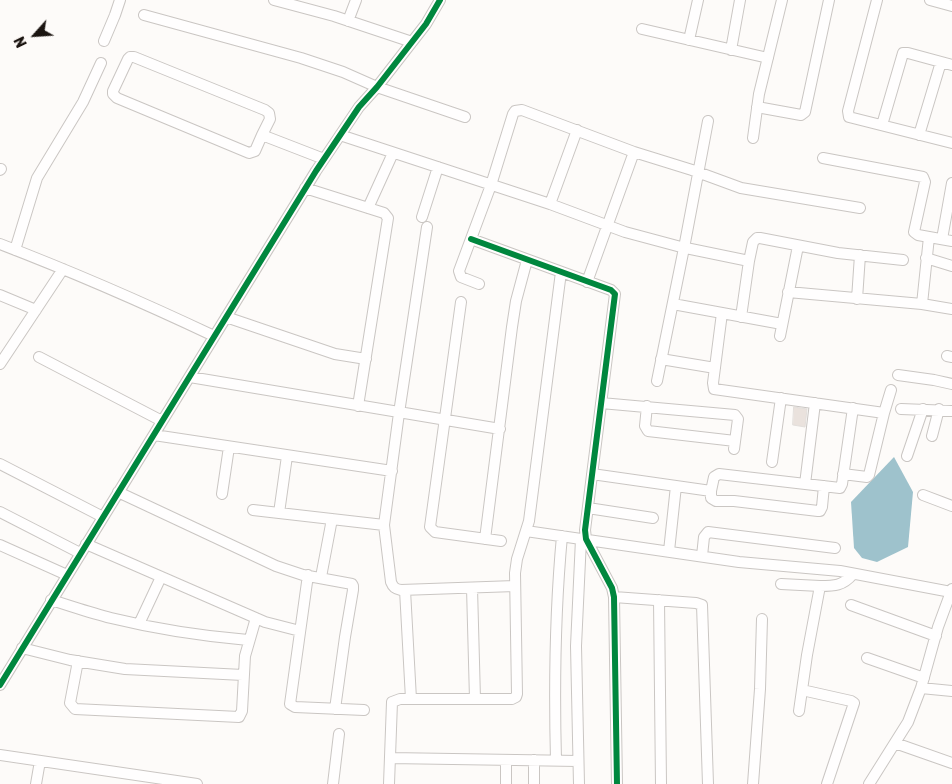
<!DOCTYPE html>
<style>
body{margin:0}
#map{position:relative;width:952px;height:784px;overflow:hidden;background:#fdfbf9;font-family:Rubik,sans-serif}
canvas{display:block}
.north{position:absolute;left:10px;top:10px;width:50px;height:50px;-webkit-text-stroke:4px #fefaf8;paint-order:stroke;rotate:244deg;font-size:14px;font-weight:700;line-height:20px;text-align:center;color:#1b1511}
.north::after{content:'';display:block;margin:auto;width:18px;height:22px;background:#1b1511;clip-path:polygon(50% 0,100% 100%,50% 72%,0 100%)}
</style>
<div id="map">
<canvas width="952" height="784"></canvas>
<div class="north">N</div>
</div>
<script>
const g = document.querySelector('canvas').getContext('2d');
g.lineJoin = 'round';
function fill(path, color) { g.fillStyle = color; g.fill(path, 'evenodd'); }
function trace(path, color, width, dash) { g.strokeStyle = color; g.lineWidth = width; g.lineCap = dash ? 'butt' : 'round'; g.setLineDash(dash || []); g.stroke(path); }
fill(new Path2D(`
 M894 457 913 492 908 547 877 562 862 558 854 548 851 502Z`), '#9ec2cc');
const building = new Path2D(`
 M794 407 807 409 805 427 793 425Z`);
fill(building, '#eae2dd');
trace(building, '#e2dedb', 1);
const minor = new Path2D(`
 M274 0 334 16 412 42
 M877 0 848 111 849 117 952 143
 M930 0 952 6
 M144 15 301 58 343 72 377 87 465 117
 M348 21 356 0
 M642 29 768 58
 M689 40 698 0
 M104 41 115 15 120 0
 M731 50 740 0
 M757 107 801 115 805 112 829 0
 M882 125 903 53H908L952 65
 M262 135 255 151 249 153 117 98 113 94V91L128 59 130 57H134L265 110 269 113 270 119 262 135 324 159
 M340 135 550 204 625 232 681 247 749 261 753 242 757 238H760L838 253 903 260
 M919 135 941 62
 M753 138 759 94 782 0
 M823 158 923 177 925 182 914 232 918 235 952 241
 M0 170 1 169
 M305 188 384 213 388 218 358 406
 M550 204 577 130
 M368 208 393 153
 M422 217 438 167
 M427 227 399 413 384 525 391 582C393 587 395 589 401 590L515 586
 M471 239 611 290 615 294 585 530 586 539 612 588 614 597 617 784
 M942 239 952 183
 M0 244C73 272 144 303 214 336
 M15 250 37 178 83 102 101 63
 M926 258 952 266
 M587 282 634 152
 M479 284 461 277 459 271 491 185 513 114 515 111 522 110 634 152 692 170 741 188 860 208
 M788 292 922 304 952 309
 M0 295 36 310
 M857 299 860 255
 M461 302 430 527 435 532 501 541
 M673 304 782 324
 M922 304 929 237
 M722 313 713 383 714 389 884 413
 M226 317 335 354 366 359
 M741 317 749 261
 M780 336 798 246
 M947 356 952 357
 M39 357 162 421
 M661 359 715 368
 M0 364 63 269
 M898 375 934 380 952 384
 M190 377 500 429
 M657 381 684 248 708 121
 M601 403 735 415 738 419 734 449
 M647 406 645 426 648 431 735 441
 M901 409 952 411
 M154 435 392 471
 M932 436 939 409
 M907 456 923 409
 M772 462 781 398
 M0 464 103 517
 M592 474 711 491 714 477 719 474 840 488 842 484 853 408
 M843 474 867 477 869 475 884 413 891 390
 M805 484 815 403
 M711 491V498L716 501H734L818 511H820L822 507 824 486
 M118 492 276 566 303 575 352 584 353 586V590L345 637 335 709
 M222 494 229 447
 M923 495 952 506
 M588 508 653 518
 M253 510 384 525
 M0 512 80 553
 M279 513 287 456
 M526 531 739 562 840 571 951 592
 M485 539 512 327 516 301 527 260
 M86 544 265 622 300 631
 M0 545 67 575
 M669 551 676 486
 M702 556 704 537 708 532 835 548
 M308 575 290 704 295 707 364 710
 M321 577 332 519
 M781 584 820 586
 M472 588 475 699
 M405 590 411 699
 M614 597 696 603 702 605 708 784
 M51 600C71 606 91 613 111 618 156 629 201 636 248 640
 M659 600 661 784
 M851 605 936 636
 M139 624 161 577
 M22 648 70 660 125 669 243 675
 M867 658 924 678
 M78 661 70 703 75 709 239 717 242 711 245 656 256 618
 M0 685 316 171 359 107 377 87 426 24 440 0
 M921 688 952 691
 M802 690 851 701 854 703 827 784
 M799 711 807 655 820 586C834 586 843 586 853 574
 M895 743 952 763
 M0 755 197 784
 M390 758 578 761
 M534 760V784
 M556 760C554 685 555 611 562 536
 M36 784 40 761
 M333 784 339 734
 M389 784 392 702 400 699H512L516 697 517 694 515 573 517 559 529 521 561 272
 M506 784V760
 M579 784 576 646 581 539
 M753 784 760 689 762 619
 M869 784 908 722 921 688 938 627 952 589`);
trace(minor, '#cac6c3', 12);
trace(minor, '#fffefe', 10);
trace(new Path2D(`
 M471 239 611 290 615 294 585 530 586 539 612 588 614 597 617 784
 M0 685 316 171 359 107 377 87 426 24 440 0`), '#00873e', 6);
</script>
